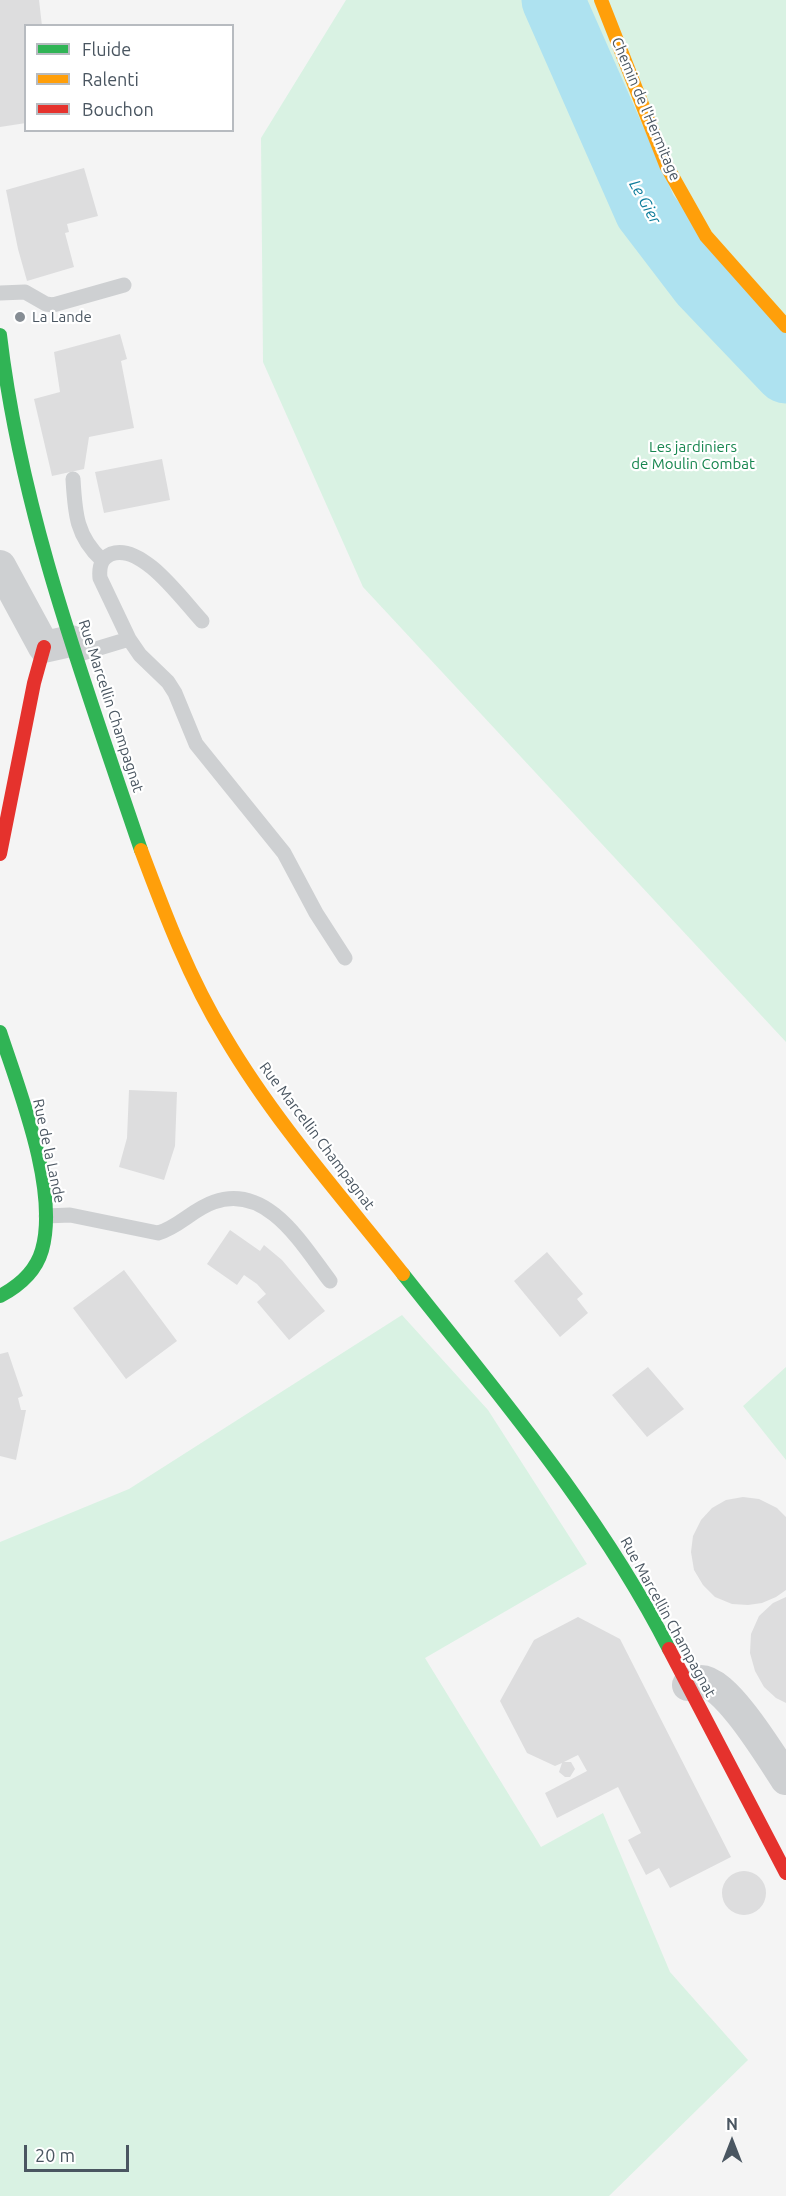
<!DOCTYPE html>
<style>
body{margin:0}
#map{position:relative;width:786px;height:2196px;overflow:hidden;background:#f4f4f4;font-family:Ubuntu,sans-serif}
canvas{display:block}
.legend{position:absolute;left:24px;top:24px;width:210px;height:108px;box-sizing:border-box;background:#fff;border:2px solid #b7bbc0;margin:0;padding:8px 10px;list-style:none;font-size:18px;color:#4a5661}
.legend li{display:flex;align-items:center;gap:12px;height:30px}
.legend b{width:30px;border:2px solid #b7bbc0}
.north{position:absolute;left:702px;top:2112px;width:60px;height:60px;-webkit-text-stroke:4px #fff;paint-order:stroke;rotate:0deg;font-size:16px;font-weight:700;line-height:24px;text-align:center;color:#4a5661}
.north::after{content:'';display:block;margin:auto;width:21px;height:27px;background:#4a5661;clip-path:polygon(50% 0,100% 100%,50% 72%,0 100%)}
.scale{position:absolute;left:24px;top:2145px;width:105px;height:27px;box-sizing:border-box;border:3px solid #4a5661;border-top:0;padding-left:8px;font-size:18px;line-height:21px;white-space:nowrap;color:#4a5661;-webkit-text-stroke:4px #fff;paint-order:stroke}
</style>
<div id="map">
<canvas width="786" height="2196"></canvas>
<ul class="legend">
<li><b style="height:8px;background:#30b455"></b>Fluide</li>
<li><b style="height:8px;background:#ff9f0a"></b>Ralenti</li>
<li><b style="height:8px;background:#e5322d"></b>Bouchon</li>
</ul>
<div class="north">N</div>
<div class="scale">20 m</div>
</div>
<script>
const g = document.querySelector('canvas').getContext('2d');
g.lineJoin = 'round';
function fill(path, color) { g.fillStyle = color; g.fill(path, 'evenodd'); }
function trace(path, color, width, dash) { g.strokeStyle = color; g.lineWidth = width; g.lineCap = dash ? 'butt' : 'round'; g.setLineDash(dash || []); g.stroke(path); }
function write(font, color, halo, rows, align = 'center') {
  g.font = font + ' Ubuntu,sans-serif'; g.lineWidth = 4.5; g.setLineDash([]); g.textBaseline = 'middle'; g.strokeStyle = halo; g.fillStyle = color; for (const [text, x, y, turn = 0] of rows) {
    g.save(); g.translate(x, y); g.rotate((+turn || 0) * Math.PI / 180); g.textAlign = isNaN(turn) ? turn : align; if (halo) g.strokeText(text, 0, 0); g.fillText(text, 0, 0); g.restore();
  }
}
fill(new Path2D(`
 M346 0H786V1042L363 587 263 362 261 138Z
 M402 1315 488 1410 587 1564 425 1658 541 1847 603 1813 670 1972 748 2060 609 2196H0V1542L129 1489Z
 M786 1367V1460L743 1406Z`), '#d9f2e3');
trace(new Path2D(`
 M553 0 646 211 701 283 786 372`), '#aee2f0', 63);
fill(new Path2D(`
 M0 0H39L42 26H26V123L0 127Z
 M84 168 98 216 67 224 69 232 65 233 74 267 27 281 18 249 6 190Z
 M120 334 127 359 121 361 134 428 89 437 84 469 52 476 34 399 60 392 54 352Z
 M162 459 170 500 104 513 95 472Z
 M129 1090 177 1092 175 1146 164 1180 119 1167 127 1138Z
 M230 1230 260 1251 264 1245 282 1260 325 1311 289 1340 257 1302 266 1294 257 1284 244 1275 237 1285 207 1264Z
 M547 1252 583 1294 577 1299 588 1313 560 1337 514 1281Z
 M124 1270 177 1341 126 1379 73 1308Z
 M8 1352 23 1396 18 1398 21 1410H26L16 1460 0 1456V1354Z
 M648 1367 684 1409 647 1437 612 1395Z
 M743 1497 759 1499 777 1508 786 1517V1590L776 1597 762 1603 748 1605 732 1604 715 1597 703 1585 694 1570 691 1552 693 1536 701 1520 712 1508 726 1500Z
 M786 1597V1703L776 1698 764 1687 755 1671 750 1653 751 1634 759 1616 773 1603Z
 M578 1617 620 1639 731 1857 670 1888 659 1868 646 1875 628 1840 641 1833 618 1787 557 1818 545 1793 587 1771 578 1755 564 1762H571L575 1769 570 1777H565L559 1772 562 1763 555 1766 527 1753 500 1701 534 1640Z
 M722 1893a22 22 0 1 1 44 0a22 22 0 1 1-44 0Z`), '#ddddde');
trace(new Path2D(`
 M0 293 25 292 46 304 53 305 124 285
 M73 479C75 513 76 536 102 560
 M202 621C183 601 142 542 111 554 100 559 99 568 100 578L129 639 140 655 168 682 175 693 196 744 284 853 316 913 345 958
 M76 655 129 639
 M46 1216 70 1215 158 1233C179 1227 193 1209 214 1202 268 1183 303 1246 330 1281`), '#ced0d2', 15);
trace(new Path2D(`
 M0 566 44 647 71 641
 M688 1685C692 1684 697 1681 701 1681 726 1681 772 1758 786 1779`), '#ced0d2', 32);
trace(new Path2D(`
 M0 335C21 513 84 681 141 850
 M0 1032C19 1090 59 1190 42 1250 36 1271 19 1286 0 1296
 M403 1274C498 1394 599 1512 669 1649`), '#30b455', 14);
trace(new Path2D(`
 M601 0 666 165 706 236 786 326
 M141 850C165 914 189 978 225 1037 275 1122 342 1197 403 1274`), '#ff9f0a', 14);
trace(new Path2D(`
 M0 854 34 683 44 647
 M669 1649 786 1873`), '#e5322d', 14);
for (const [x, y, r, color] of [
 [20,317,6,"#868d94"]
]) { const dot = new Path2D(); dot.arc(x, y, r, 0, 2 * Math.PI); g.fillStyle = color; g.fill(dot); trace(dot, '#fff', 2); }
write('15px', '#4a5661', '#fff', [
 ["Chemin de l'Hermitage",646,109,67],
 ["Rue Marcellin Champagnat",111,706,72],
 ["Rue Marcellin Champagnat",317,1136,53],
 ["Rue de la Lande",49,1151,78],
 ["Rue Marcellin Champagnat",668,1617,61]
]);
write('15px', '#4a5661', '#fff', [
 ["La Lande",32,317]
], 'left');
write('15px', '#17864f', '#fff', [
 ["Les jardiniers",693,447],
 ["de Moulin Combat",693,464]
]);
write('italic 16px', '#0c7c9b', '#fff', [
 ["Le Gier",645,202,61]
]);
</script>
